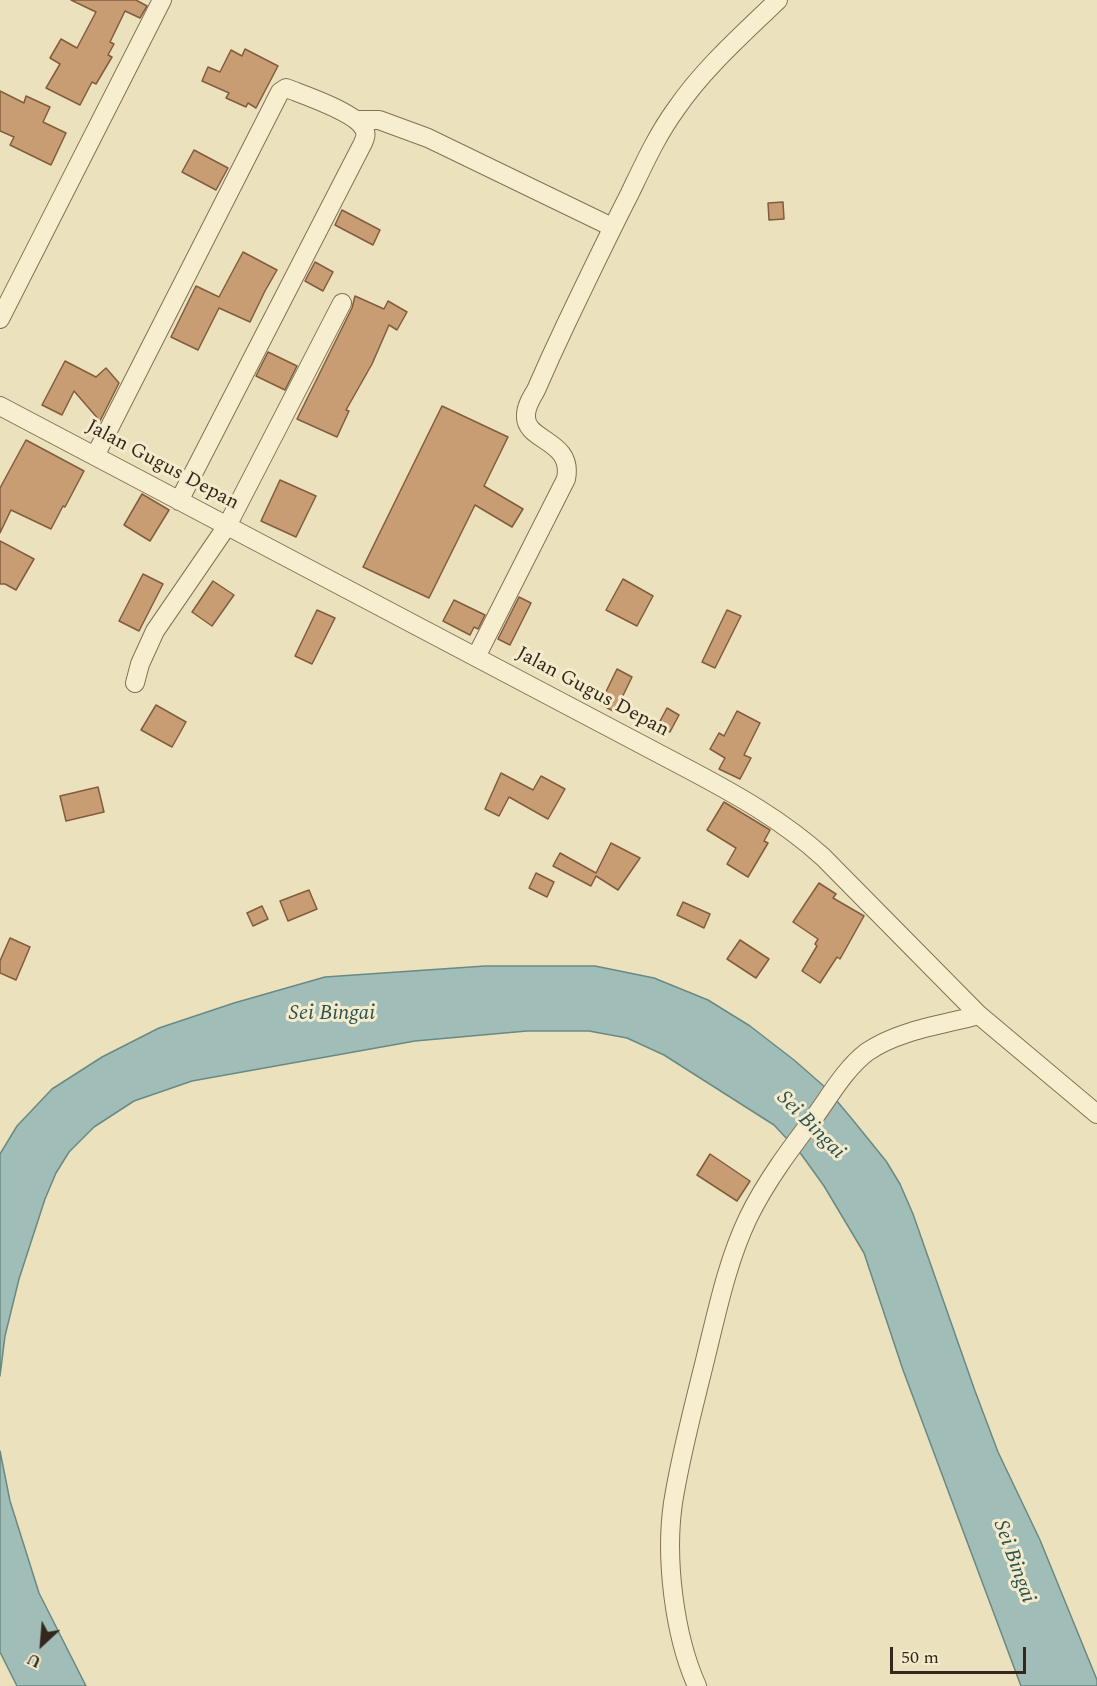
<!DOCTYPE html>
<style>
body{margin:0}
#map{position:relative;width:1097px;height:1686px;overflow:hidden;background:#ece1bd;font-family:Spectral,serif}
canvas{display:block}
.north{position:absolute;left:12px;top:1614px;width:60px;height:60px;-webkit-text-stroke:4px #f4ebcc;paint-order:stroke;rotate:206deg;font-size:16px;font-weight:700;line-height:24px;text-align:center;color:#33281b}
.north::after{content:'';display:block;margin:auto;width:21px;height:27px;background:#33281b;clip-path:polygon(50% 0,100% 100%,50% 72%,0 100%)}
.scale{position:absolute;left:890px;top:1647px;width:136px;height:27px;box-sizing:border-box;border:3px solid #33281b;border-top:0;padding-left:8px;font-size:18px;line-height:21px;white-space:nowrap;color:#33281b;-webkit-text-stroke:4px #f4ebcc;paint-order:stroke}
</style>
<div id="map">
<canvas width="1097" height="1686"></canvas>
<div class="north">U</div>
<div class="scale">50 m</div>
</div>
<script>
const g = document.querySelector('canvas').getContext('2d');
g.lineJoin = 'round';
function fill(path, color) { g.fillStyle = color; g.fill(path, 'evenodd'); }
function trace(path, color, width, dash) { g.strokeStyle = color; g.lineWidth = width; g.lineCap = dash ? 'butt' : 'round'; g.setLineDash(dash || []); g.stroke(path); }
function write(font, color, halo, rows, align = 'center') {
  g.font = font + ' Spectral,serif'; g.lineWidth = 6; g.setLineDash([]); g.textBaseline = 'middle'; g.strokeStyle = halo; g.fillStyle = color; for (const [text, x, y, turn = 0] of rows) {
    g.save(); g.translate(x, y); g.rotate((+turn || 0) * Math.PI / 180); g.textAlign = isNaN(turn) ? turn : align; if (halo) g.strokeText(text, 0, 0); g.fillText(text, 0, 0); g.restore();
  }
}
const water = new Path2D(`
 M485 966H595L654 978 708 1000 750 1026 794 1060 826 1088 852 1119 886 1161 900 1184 913 1214 975 1391 998 1452 1040 1540 1097 1680V1686H1021L903 1370 864 1253 824 1186 801 1154 774 1125 664 1055 627 1038 589 1031H527L415 1041 192 1081 134 1101 94 1127 69 1152 56 1173 45 1199 19 1279 5 1336 0 1376V1154L17 1126 52 1089 102 1057 159 1028 234 1003 325 977Z
 M0 1451 10 1501 39 1593 86 1686H17L0 1652Z`);
fill(water, '#a1bdb7');
trace(water, '#698a84', 1.5);
const building = new Path2D(`
 M71 0H136L147 6 140 18 125 11 110 42 114 44 108 55 112 57 96 84 92 82 80 105 46 88 60 64 50 58 61 39 77 48 96 12Z
 M245 49 278 66 256 108 248 103 246 107 226 98 229 93 202 81 208 67 220 72 231 50 242 56Z
 M0 91 24 103 26 96 50 107 43 122 66 133 51 165 10 145 14 137 0 131Z
 M194 150 228 168 216 190 182 172Z
 M783 202 784 219 769 220 768 203Z
 M342 210 380 230 373 245 335 225Z
 M243 252 277 270 265 291 250 322 219 308 198 350 171 337 196 286 219 297Z
 M315 262 333 272 323 291 305 281Z
 M355 296 384 309 388 301 407 312 397 330 389 325 372 364 346 410 349 411 337 437 297 419 352 308Z
 M268 352 297 366 285 390 256 376Z
 M65 361 96 377 106 368 119 383 100 421 74 391 62 415 42 405Z
 M442 406 508 437 484 486 523 509 512 527 475 505 429 598 363 567Z
 M26 440 84 471 65 507 63 506 51 529 11 510 0 533V488Z
 M280 480 316 496 296 537 261 521Z
 M142 494 169 510 150 541 124 525Z
 M0 541 34 559 16 590 5 584H0Z
 M143 574 163 584 139 631 119 621Z
 M623 579 653 596 637 626 606 610Z
 M213 581 234 595 212 626 192 612Z
 M519 597 531 603 510 645 498 639Z
 M454 600 485 615 478 629 474 627 470 635 443 621Z
 M317 610 335 618 312 664 295 656Z
 M727 610 741 616 715 668 702 662Z
 M617 669 632 677 615 712 600 704Z
 M156 705 186 722 172 747 141 730Z
 M667 708 679 715 670 732 658 725Z
 M737 711 760 723 744 755 751 758 740 779 719 769 725 758 710 749 719 733 724 736Z
 M501 773 533 790 541 776 565 789 548 819 509 797 499 816 485 809Z
 M98 787 104 812 66 821 60 796Z
 M724 802 770 830 764 841 768 843 748 877 727 864 736 848 707 830Z
 M611 843 640 858 618 890 596 876 591 886 553 866 560 853 596 873Z
 M536 873 554 882 547 897 529 888Z
 M819 883 836 894 833 898 864 916 840 959 837 957 820 983 802 971 817 946 815 944 818 939 793 922Z
 M309 890 317 909 288 921 280 901Z
 M683 902 710 914 704 928 677 915Z
 M262 906 268 919 253 926 247 913Z
 M10 938 30 947 16 980 0 973V961Z
 M740 940 769 959 756 978 727 959Z
 M710 1154 750 1181 737 1201 697 1175Z`);
fill(building, '#c99d73');
trace(building, '#815d3d', 1.5);
const minor = new Path2D(`
 M357 120H379L428 138 612 227
 M0 319 162 0
 M0 406 688 769C737 795 782 820 823 857L979 1015 1097 1114
 M95 456 280 92 286 88 294 91C310 97 357 114 364 129 367 134 365 138 363 143L179 501
 M476 657 566 479C574 439 524 442 526 415 526 406 532 397 536 390 546 367 556 345 566 324 587 280 608 236 630 193 644 164 657 135 676 109 704 68 743 34 778 0
 M135 683 140 664 155 631 227 526 342 303
 M697 1686C674 1635 665 1558 673 1503 681 1452 695 1402 707 1352 718 1307 728 1260 748 1218 766 1181 791 1148 816 1115 831 1094 846 1068 867 1052 899 1030 942 1025 979 1015`);
trace(minor, '#837157', 20);
trace(minor, '#f7eecf', 18);
write('20px', '#33281b', '#f4ebcc', [
 ["Jalan Gugus Depan",162,466,28],
 ["Jalan Gugus Depan",592,693,28]
]);
write('italic 21px', '#2b5252', '#f4ebcc', [
 ["Sei Bingai",332,1015],
 ["Sei Bingai",810,1126,45],
 ["Sei Bingai",1013,1562,70]
]);
</script>
